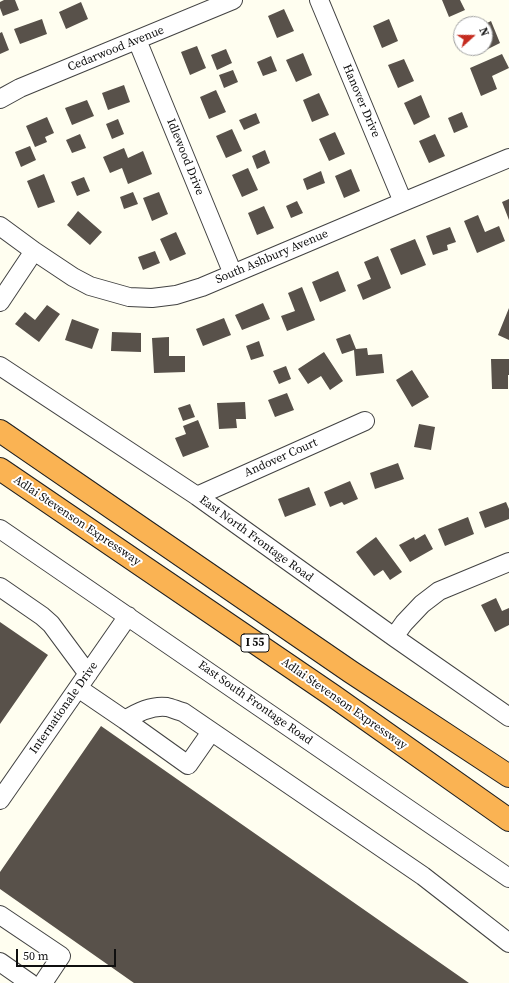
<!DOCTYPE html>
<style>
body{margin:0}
#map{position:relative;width:509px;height:983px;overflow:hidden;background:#fffef0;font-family:"Source Serif 4",serif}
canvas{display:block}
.north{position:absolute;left:453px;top:16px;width:40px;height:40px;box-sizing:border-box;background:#fff;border:1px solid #9f9f9f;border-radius:50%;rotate:69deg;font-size:11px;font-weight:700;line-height:16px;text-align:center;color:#0f0f0f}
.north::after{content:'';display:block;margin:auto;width:14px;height:18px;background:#c52c20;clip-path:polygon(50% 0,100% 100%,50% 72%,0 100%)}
.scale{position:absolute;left:16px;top:949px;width:100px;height:18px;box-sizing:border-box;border:2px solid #0f0f0f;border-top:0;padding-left:5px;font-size:12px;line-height:14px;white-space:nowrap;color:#0f0f0f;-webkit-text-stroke:3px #fff;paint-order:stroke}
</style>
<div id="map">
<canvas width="509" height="983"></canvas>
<div class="north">N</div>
<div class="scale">50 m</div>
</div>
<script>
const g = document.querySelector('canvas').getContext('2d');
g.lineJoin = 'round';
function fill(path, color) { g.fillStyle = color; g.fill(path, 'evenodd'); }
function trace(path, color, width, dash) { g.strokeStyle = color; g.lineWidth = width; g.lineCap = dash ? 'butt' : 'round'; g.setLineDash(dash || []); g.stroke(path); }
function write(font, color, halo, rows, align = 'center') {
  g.font = font + ' "Source Serif 4",serif'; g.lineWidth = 4; g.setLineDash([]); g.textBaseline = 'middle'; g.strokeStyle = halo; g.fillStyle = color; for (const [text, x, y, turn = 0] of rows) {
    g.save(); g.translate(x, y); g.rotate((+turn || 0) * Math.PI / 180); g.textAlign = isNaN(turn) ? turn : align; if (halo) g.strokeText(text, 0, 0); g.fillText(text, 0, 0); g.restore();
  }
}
fill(new Path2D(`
 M4 0H15L19 10 3 16 0 8V2Z
 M442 0H460L465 10 449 17Z
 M81 2 88 19 66 29 59 12Z
 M284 9 294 31 277 38 268 16Z
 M42 19 47 34 20 44 14 29Z
 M389 19 398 41 382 48 373 26Z
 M491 21 500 43 484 51 483 48H485V24Z
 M2 32 9 50 0 54V33Z
 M197 46 206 68 190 75 181 52Z
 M226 49 232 63 217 70 211 55Z
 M303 53 312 75 296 82 286 60Z
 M502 54 509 68 492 76 497 89 481 96 470 68Z
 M271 56 277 71 263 76 257 62Z
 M404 59 414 81 398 88 388 65Z
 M233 70 238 82 224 88 219 75Z
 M124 85 130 102 108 110 102 93Z
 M216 90 226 112 209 119 200 97Z
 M319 93 329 115 312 122 303 100Z
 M421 95 430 117 414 125 404 103Z
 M87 100 94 116 72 125 65 108Z
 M462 112 468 127 454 133 448 118Z
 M256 113 260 123 244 130 239 120Z
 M47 117 54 133 45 137 47 142 35 147 26 126Z
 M118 119 124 134 112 139 106 124Z
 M232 129 242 151 226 158 216 136Z
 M335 132 345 154 329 161 319 139Z
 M80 134 86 148 72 153 66 140Z
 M435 134 445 156 429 163 419 141Z
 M30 146 36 160 21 167 15 152Z
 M124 148 128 158 143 151 152 174 128 184 122 168 110 173 103 157Z
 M265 150 270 163 257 169 252 156Z
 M248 168 258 190 242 197 232 175Z
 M351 169 360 191 344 198 335 176Z
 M321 171 325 183 307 190 303 179Z
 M44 174 55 202 38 208 27 181Z
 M84 177 90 191 77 196 71 182Z
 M133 192 138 204 124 209 120 197Z
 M159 192 168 214 152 221 143 198Z
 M509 199V220L502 202Z
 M297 201 303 213 291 218 286 206Z
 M264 206 274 228 257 235 248 213Z
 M78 211 102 232 90 245 67 225Z
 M478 215 485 232 499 226 505 241 477 253 464 221Z
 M450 227 456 242 447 245 448 250 433 255 426 236Z
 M176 232 186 254 170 261 160 239Z
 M415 239 426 265 401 275 390 249Z
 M155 251 160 263 143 270 138 257Z
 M378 256 391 288 363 300 357 285 371 279 364 262Z
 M338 271 346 291 320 302 312 282Z
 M302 287 315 320 287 331 281 316 295 311 288 293Z
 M263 303 270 319 242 330 235 315Z
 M47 305 60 314 39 342 15 324 25 312 35 320Z
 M509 308V340L498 335Z
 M224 318 231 335 203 346 196 329Z
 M72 319 99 329 92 349 65 340Z
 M112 332 141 333V352L111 351Z
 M350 334 356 349 367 348 368 355 382 354 384 373 356 376 354 350 342 354 336 339Z
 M169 337V356H185V372L154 373 152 338Z
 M259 341 264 356 251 360 246 346Z
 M324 352 343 381 330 390 321 376 308 384 298 369Z
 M491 359H509V375H508V389H492Z
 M286 366 291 379 279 384 273 371Z
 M412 370 429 397 412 407 396 380Z
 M287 393 294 410 275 417 268 400Z
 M245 402 246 419H236L237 428 219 429 217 403Z
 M190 404 195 417 183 421 178 408Z
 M198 420 209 447 183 457 175 438 186 434 183 426Z
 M419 424 435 427 431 450 414 447Z
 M398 463 404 479 375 489 370 473Z
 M350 481 358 499 344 505 342 502 330 507 324 492Z
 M309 487 316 505 285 517 278 499Z
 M506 502 509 509V519L485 528 479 512Z
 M468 517 474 534 445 546 438 529Z
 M425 534 433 549 410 562 399 545 414 537 415 540Z
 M376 537 402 572 390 580 383 570 374 576 356 552Z
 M496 598 502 611 509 608V625L495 632 481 605Z
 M0 622 48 655 0 724Z
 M101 726 469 983H134L0 889V872Z`), '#58514a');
const minor = new Path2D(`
 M319 0 403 202
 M137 40 233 274
 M0 99 20 88 233 0
 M0 226 34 251 73 277 90 286 129 297 152 298 176 295 202 287 403 202 509 158
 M0 302 34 251
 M0 366 197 496 394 637 509 717
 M197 496 365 421
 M0 529 509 878
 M0 587 42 616 51 624 88 674
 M394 637 404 623 422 604 439 591 509 562
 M78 688 125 720C138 712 152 705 167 707 172 708 178 711 183 712L423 876 509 943
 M125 720 188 765 211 732
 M0 800 128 616
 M0 915 61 956 43 983
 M0 962 30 983`);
const highway = new Path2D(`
 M0 431 351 672 509 776
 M0 469 332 695 509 820`);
trace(minor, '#424242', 20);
trace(highway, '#202020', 24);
trace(minor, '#fff', 18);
trace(highway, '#fab353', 22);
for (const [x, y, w] of [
 [255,643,28]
]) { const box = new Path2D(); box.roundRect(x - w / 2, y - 9, w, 18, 3); g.fillStyle = '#fff'; g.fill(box); trace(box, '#0f0f0f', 1); }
write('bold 11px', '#0f0f0f', null, [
 ["I 55",255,643]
]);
write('12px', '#0f0f0f', '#fff', [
 ["Cedarwood Avenue",116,49,-22],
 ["Hanover Drive",361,101,67],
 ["Idlewood Drive",185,157,68],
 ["South Ashbury Avenue",272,257,-23],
 ["Andover Court",281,458,-24],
 ["Adlai Stevenson Expressway",77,521,34],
 ["East North Frontage Road",256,539,36],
 ["East South Frontage Road",255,703,35],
 ["Adlai Stevenson Expressway",344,704,35],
 ["Internationale Drive",64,708,-55]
]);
</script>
